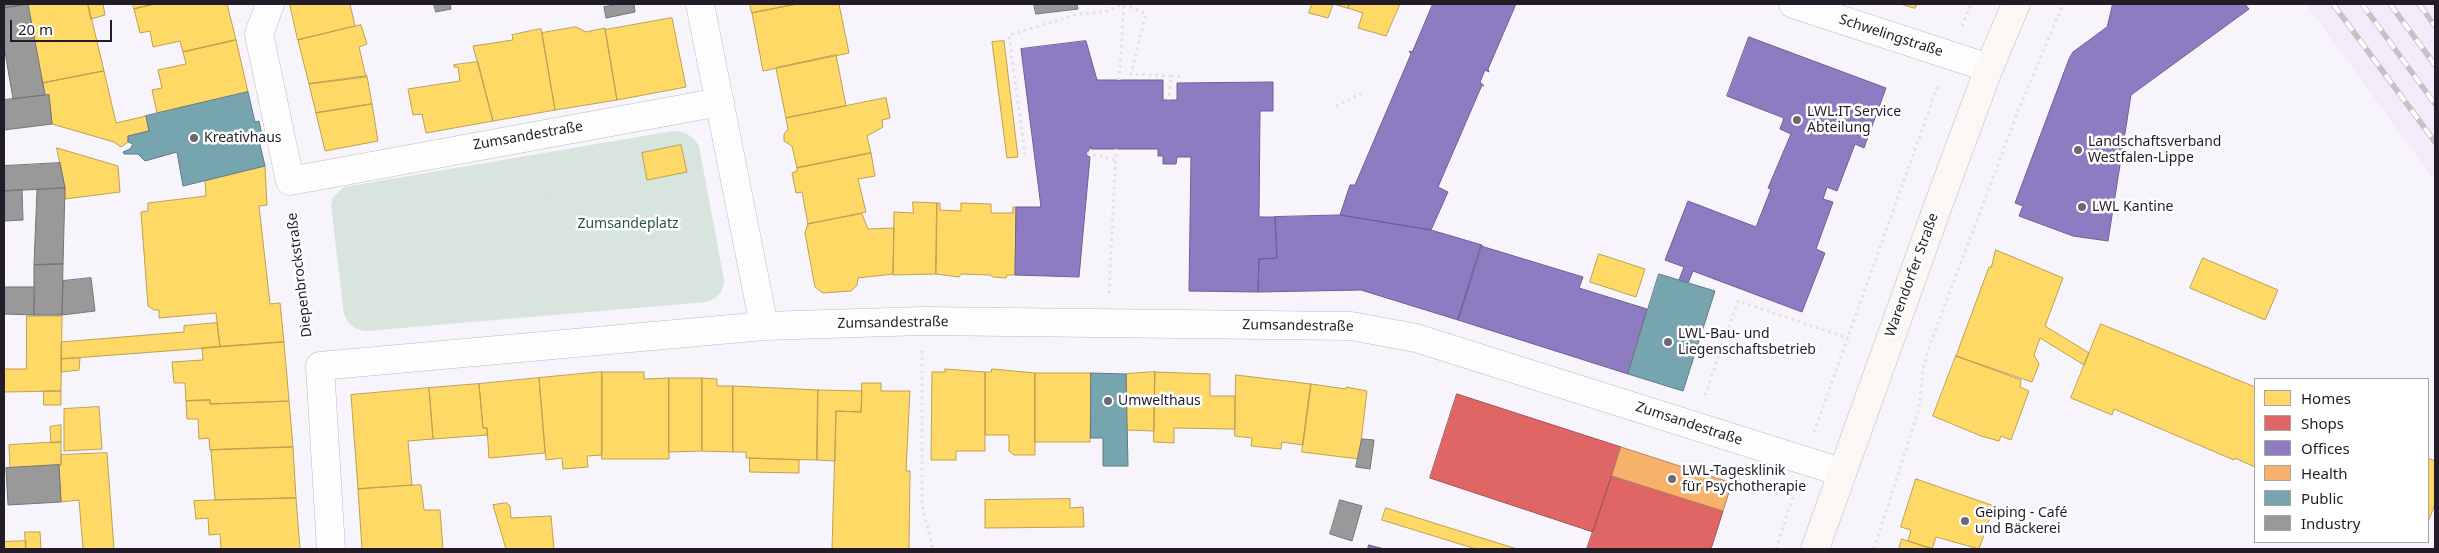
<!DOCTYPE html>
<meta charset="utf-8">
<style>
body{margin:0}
#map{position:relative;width:2439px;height:553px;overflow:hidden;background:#f7f4fb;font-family:"Noto Sans",sans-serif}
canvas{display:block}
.frame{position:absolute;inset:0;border:5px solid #221c27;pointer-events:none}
.legend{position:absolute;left:2254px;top:378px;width:175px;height:165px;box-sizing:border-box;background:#fff;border:1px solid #a7a4a9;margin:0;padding:6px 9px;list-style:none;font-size:15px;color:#221c27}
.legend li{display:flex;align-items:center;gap:10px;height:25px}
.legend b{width:25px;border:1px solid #a7a4a9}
.scale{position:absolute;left:10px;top:20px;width:102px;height:22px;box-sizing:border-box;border:2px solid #221c27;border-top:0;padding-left:6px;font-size:15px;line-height:18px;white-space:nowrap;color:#221c27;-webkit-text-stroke:4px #fff;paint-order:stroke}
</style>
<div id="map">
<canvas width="2439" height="553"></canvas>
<div class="frame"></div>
<ul class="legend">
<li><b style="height:14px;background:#ffd966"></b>Homes</li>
<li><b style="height:14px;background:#e06666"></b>Shops</li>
<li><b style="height:14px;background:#8e7cc3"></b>Offices</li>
<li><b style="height:14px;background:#f6b26b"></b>Health</li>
<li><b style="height:14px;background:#76a5af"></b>Public</li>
<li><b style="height:14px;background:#999"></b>Industry</li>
</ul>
<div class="scale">20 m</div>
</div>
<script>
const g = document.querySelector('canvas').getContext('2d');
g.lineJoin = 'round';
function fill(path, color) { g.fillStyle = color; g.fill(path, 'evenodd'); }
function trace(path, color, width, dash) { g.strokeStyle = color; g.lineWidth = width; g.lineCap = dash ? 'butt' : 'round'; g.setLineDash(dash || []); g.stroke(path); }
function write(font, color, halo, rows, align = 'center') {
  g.font = font + ' "Noto Sans",sans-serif'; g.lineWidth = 5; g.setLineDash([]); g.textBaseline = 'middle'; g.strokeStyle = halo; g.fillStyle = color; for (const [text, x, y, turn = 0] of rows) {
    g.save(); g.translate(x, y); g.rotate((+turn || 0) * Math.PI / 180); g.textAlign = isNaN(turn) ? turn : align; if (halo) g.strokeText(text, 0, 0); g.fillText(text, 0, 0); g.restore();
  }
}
fill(new Path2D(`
 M2306 4H2435V181Z`), '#f3ebfa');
fill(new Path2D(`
 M673 131C686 132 692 135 699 146L724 280C723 292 719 297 707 302L366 331C353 329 349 325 344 314L331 205 333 197 344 187Z`), '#d8e4de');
const homes = new Path2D(`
 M28 4H88L104 71 43 83Z
 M88 4H103L105 15 91 19Z
 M133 4H155L134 9Z
 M155 4H227L236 40 183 52 180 41 153 47 150 31 140 33 134 9Z
 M290 4H350L355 26 298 40Z
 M750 4H797L752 13Z
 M797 4H839L849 53 763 71 752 13Z
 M1312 4H1333L1328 18 1309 13Z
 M1334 4H1350L1348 8Z
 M1350 4H1400L1386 36 1358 28 1363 13 1348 8Z
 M1901 4H1917L1915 8Z
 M672 18 686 87 617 100 605 30Z
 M361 25 367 44 359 47 366 77 309 84 298 40Z
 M576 27 586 32 605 28 617 100 555 110 542 33Z
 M541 29 555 110 493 121 473 46 513 40 512 35Z
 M236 40 248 92 157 113 152 90 162 88 158 70 186 64 183 52Z
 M1004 41 1018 157 1007 158 992 42Z
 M836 55 846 106 786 118 776 68Z
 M478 62 493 121 426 133 422 114 413 115 408 89 460 81 458 67H454V65Z
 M104 71 116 123 146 116 149 131 128 136V142L121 147 114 142 52 124 49 95H45L43 83Z
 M367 76 372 104 316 113 309 84Z
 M886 98 890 118 882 120 883 127 867 136 871 153 797 168 792 146 784 141V134L788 129 786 118Z
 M372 104 378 141 325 151 316 113Z
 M681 145 687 172 647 180 642 153Z
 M57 148 118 166 120 192 65 199V188Z
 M871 153 875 176 858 179 866 212 808 224 802 192 796 193 792 173 797 171V168Z
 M265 166 267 205 259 206 270 304 280 303 284 342 220 347 216 313 159 318V310H154L148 306 141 212 148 211V203L206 196 205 181Z
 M913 202 937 203 936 274 893 275 894 212 913 213Z
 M937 203H940V210L961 211V203L991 204V213H1013V207H1016L1015 275H1007L1006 278 993 277 990 275 961 274 959 277 936 274Z
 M862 214 868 229 894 228 893 274 858 278 857 285 851 291 823 293 815 287 805 233 808 224Z
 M1996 250 2063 278 2045 326 2089 353 2084 365 2040 338 2034 355 2039 364 2032 382 1956 356 1989 267H1991Z
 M1599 254 1645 269 1636 297 1590 282Z
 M2203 258 2278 290 2265 320 2190 288Z
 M27 316H62L61 391 4 392V369H26Z
 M217 323 220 347 61 359V342L184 332V326Z
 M2101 324 2255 387V467L2235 458 2234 460 2114 409 2112 415 2071 398Z
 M284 342 289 401 210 404V400L186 401 185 383H174L172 362 203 360 202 348Z
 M1956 356 2021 380 2020 387 2029 391 2011 440 2001 436 1999 441 1981 436 1933 416Z
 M80 358 79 370 61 372V359Z
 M945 369 985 372V451H956V460H931L932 372H945Z
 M992 369 1035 373V455H1014L1009 451V435H985V372H991Z
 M602 372H644V379L669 378V459H602Z
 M602 372V455L587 456 588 467 563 469 562 458 546 460 539 378Z
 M1155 372 1210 374V396H1235V429L1174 428V443L1154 442Z
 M1155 372 1154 431 1128 430 1126 428V374Z
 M1035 373H1091L1090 442H1035Z
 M1236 375 1311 384 1303 445 1282 442 1281 449 1251 446 1252 438 1235 436Z
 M539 378 545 453 489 458 487 428H483L479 384Z
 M669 378H702V451L669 452Z
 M702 378 717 379V386H733V452L702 451Z
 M862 383H881V391H910L906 471H910L909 549H832L836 411 861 412Z
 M479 384 483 428H487V435L433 439 429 388Z
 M1311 384 1346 389V387L1367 391 1359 459 1302 452Z
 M733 386 818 390 817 460 746 458V452H733Z
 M429 388 433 439 408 441 412 485 358 489 351 395Z
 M818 390 862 391 861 412 836 411 835 461 817 460Z
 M44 391H61V405H44Z
 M210 400V404L289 401 293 447 210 450 209 438 199 439 198 419H187L186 401Z
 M99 407 102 449 64 451V409Z
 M61 425V442L51 443 50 427Z
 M61 442V465L10 468 9 445Z
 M293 447 296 498 215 500 211 450Z
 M107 453 114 549H83L79 500 61 502 59 465H61V455Z
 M750 458 799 460V473L750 472Z
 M2428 458 2435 461V504L2428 522Z
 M1916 479 1994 506 1979 549 1936 537 1932 549 1908 541 1911 530 1901 527Z
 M421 485 424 510H440L443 549H362L358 489Z
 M296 498 300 549H221L220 534 209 535 208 518 196 519 194 501Z
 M1070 499V508L1083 507 1084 527 985 528V500Z
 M507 503 510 506 511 518 551 516 554 549H506L493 505Z
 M1386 508 1517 549H1476L1382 520Z
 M25 532H40L41 549H26Z
 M1902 539 1908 541 1934 549H1899Z
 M26 541V549H4V542Z`);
fill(homes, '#ffd966');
trace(homes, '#bda053', 1);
const shops = new Path2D(`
 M1457 394 1621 447 1593 532 1430 478Z
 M1612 476 1723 511 1711 549H1587Z`);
fill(shops, '#e06666');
trace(shops, '#a75053', 1);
const offices = new Path2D(`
 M1433 4H1516L1488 69 1489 72 1485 70 1480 82 1484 86 1482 85 1438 187 1448 192 1431 230 1340 215 1350 185H1355L1411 54 1409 51 1412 52Z
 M2113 4H2245L2249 9 2131 95 2108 241 2073 236 2019 216 2023 206 2015 203 2069 59 2073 52 2107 27Z
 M1749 37 1886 88 1864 148 1855 144 1837 191 1827 187 1823 199 1833 202 1816 249 1825 253 1802 312 1693 271 1688 283 1679 280 1684 267 1665 260 1688 201 1756 227 1771 189 1768 188 1791 134 1780 129 1784 118 1727 96Z
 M1086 41 1097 80H1163V100H1177V83L1273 82V111H1260L1259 217H1275L1277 258 1259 259 1258 292 1189 291 1191 157H1177L1176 164H1163V156H1158V149H1091V146L1086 155 1090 157 1079 277 1015 275 1016 207H1041L1021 49Z
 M1340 215 1431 230 1482 245 1458 320 1361 290 1258 292 1259 259 1277 258 1275 217Z
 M1481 246 1583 277 1579 288 1647 309 1628 374 1458 320Z
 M1369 545 1384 549H1368Z`);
fill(offices, '#8e7cc3');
trace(offices, '#6e5f94', 1);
const health = new Path2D(`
 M1621 447 1732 483 1723 511 1612 476Z`);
fill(health, '#f6b26b');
trace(health, '#b68557', 1);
const public = new Path2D(`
 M248 92 255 122 259 121 262 135 258 136 265 166 183 186 177 152 145 161 138 154H124L123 152 130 149 133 144 128 142V136L149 131 146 116Z
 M1659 274 1715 291 1683 391 1628 374Z
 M1091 373 1126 374 1128 466H1103V438H1091Z`);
fill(public, '#76a5af');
trace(public, '#5d7c86', 1);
const industry = new Path2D(`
 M4 4H28L4 8Z
 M28 4 45 95 13 99 4 46V8Z
 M434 4H450L451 9 436 12Z
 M621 4H634L635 12 606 18 604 7Z
 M1034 4H1077L1078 9 1036 14Z
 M49 95 52 124 4 130V100Z
 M60 163 65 188 4 191V166Z
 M65 188 63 264 34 265 37 190Z
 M22 190 23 220 4 221V191Z
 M63 264 62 315H34V265Z
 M91 278 95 311 62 315 63 281Z
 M4 287H35L34 315 4 314Z
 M1362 439 1374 440 1370 469 1356 467Z
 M59 465 61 502 8 505 6 468Z
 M1340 500 1362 506 1352 541 1330 534Z`);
fill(industry, '#999');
trace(industry, '#757477', 1);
const street = new Path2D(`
 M270 4 259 34 290 181 720 102
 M700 4 764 326
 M1793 4 1989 68
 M331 549 320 366 764 326 922 321 1351 326 1416 338 1841 472`);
const secondary = new Path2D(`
 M1815 549 1939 203 1989 68 2016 4`);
trace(street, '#bfbac3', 29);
trace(secondary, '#bfbac3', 29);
trace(new Path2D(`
 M1124 4 1146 14 1131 74 1171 76 1169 100
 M1962 26 1971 4
 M1171 76 1184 77
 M1119 80 1124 4
 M1336 106 1364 92
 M1087 153 1115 160
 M1025 155 1009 35 1079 14 1105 12 1124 4
 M462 180 485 319
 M561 189 575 174 598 170 604 218
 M293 211 304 328 307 339
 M470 231 489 228 485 201 561 189 567 224 604 218 617 309
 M426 253 473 249
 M1109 293 1116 149
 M484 315 616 303
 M922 351V505L933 549
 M1705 395 1738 301 1848 338
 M1814 432 1938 85
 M1776 549 1795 490
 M1874 549 1919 409 1923 370 1929 347 2019 109 2063 4`), '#e3e1e3', 3, [2.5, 4]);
trace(street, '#fefdfe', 28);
trace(secondary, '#faf7f5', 28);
const rail = new Path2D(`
 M2333 4 2435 142
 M2362 4 2435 104
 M2390 4 2435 65
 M2419 4 2435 26`);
trace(rail, '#c3c2c4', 5.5);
trace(rail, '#fff', 4, [11]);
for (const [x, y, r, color] of [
 [1797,120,5,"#6d6871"],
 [194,138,5,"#6d6871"],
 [2078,150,5,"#6d6871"],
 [2082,207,5,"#6d6871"],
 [1668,342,5,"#6d6871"],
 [1108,401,5,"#6d6871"],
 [1672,479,5,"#6d6871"],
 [1965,521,5,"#6d6871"]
]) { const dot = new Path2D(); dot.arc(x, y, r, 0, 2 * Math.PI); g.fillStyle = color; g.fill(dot); trace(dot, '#fff', 2); }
write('14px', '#221c27', '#fff', [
 ["Schwelingstraße",1891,36,18],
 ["Zumsandestraße",528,136,-10],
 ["Diepenbrockstraße",300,275,-97],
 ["Warendorfer Straße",1912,275,-70],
 ["Zumsandestraße",893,323,-1],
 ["Zumsandestraße",1298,326,1],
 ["Zumsandestraße",1689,424,18]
]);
write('14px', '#221c27', '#fff', [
 ["LWL.IT Service",1807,112],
 ["Abteilung",1807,128],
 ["Kreativhaus",204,138],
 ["Landschaftsverband",2088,142],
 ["Westfalen-Lippe",2088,158],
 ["LWL Kantine",2092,207],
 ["LWL-Bau- und",1678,334],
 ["Liegenschaftsbetrieb",1678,350],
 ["Umwelthaus",1118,401],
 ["LWL-Tagesklinik",1682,471],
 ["für Psychotherapie",1682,487],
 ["Geiping - Café",1975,513],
 ["und Bäckerei",1975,529]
], 'left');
write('14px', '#21593d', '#fff', [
 ["Zumsandeplatz",628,224]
]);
</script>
